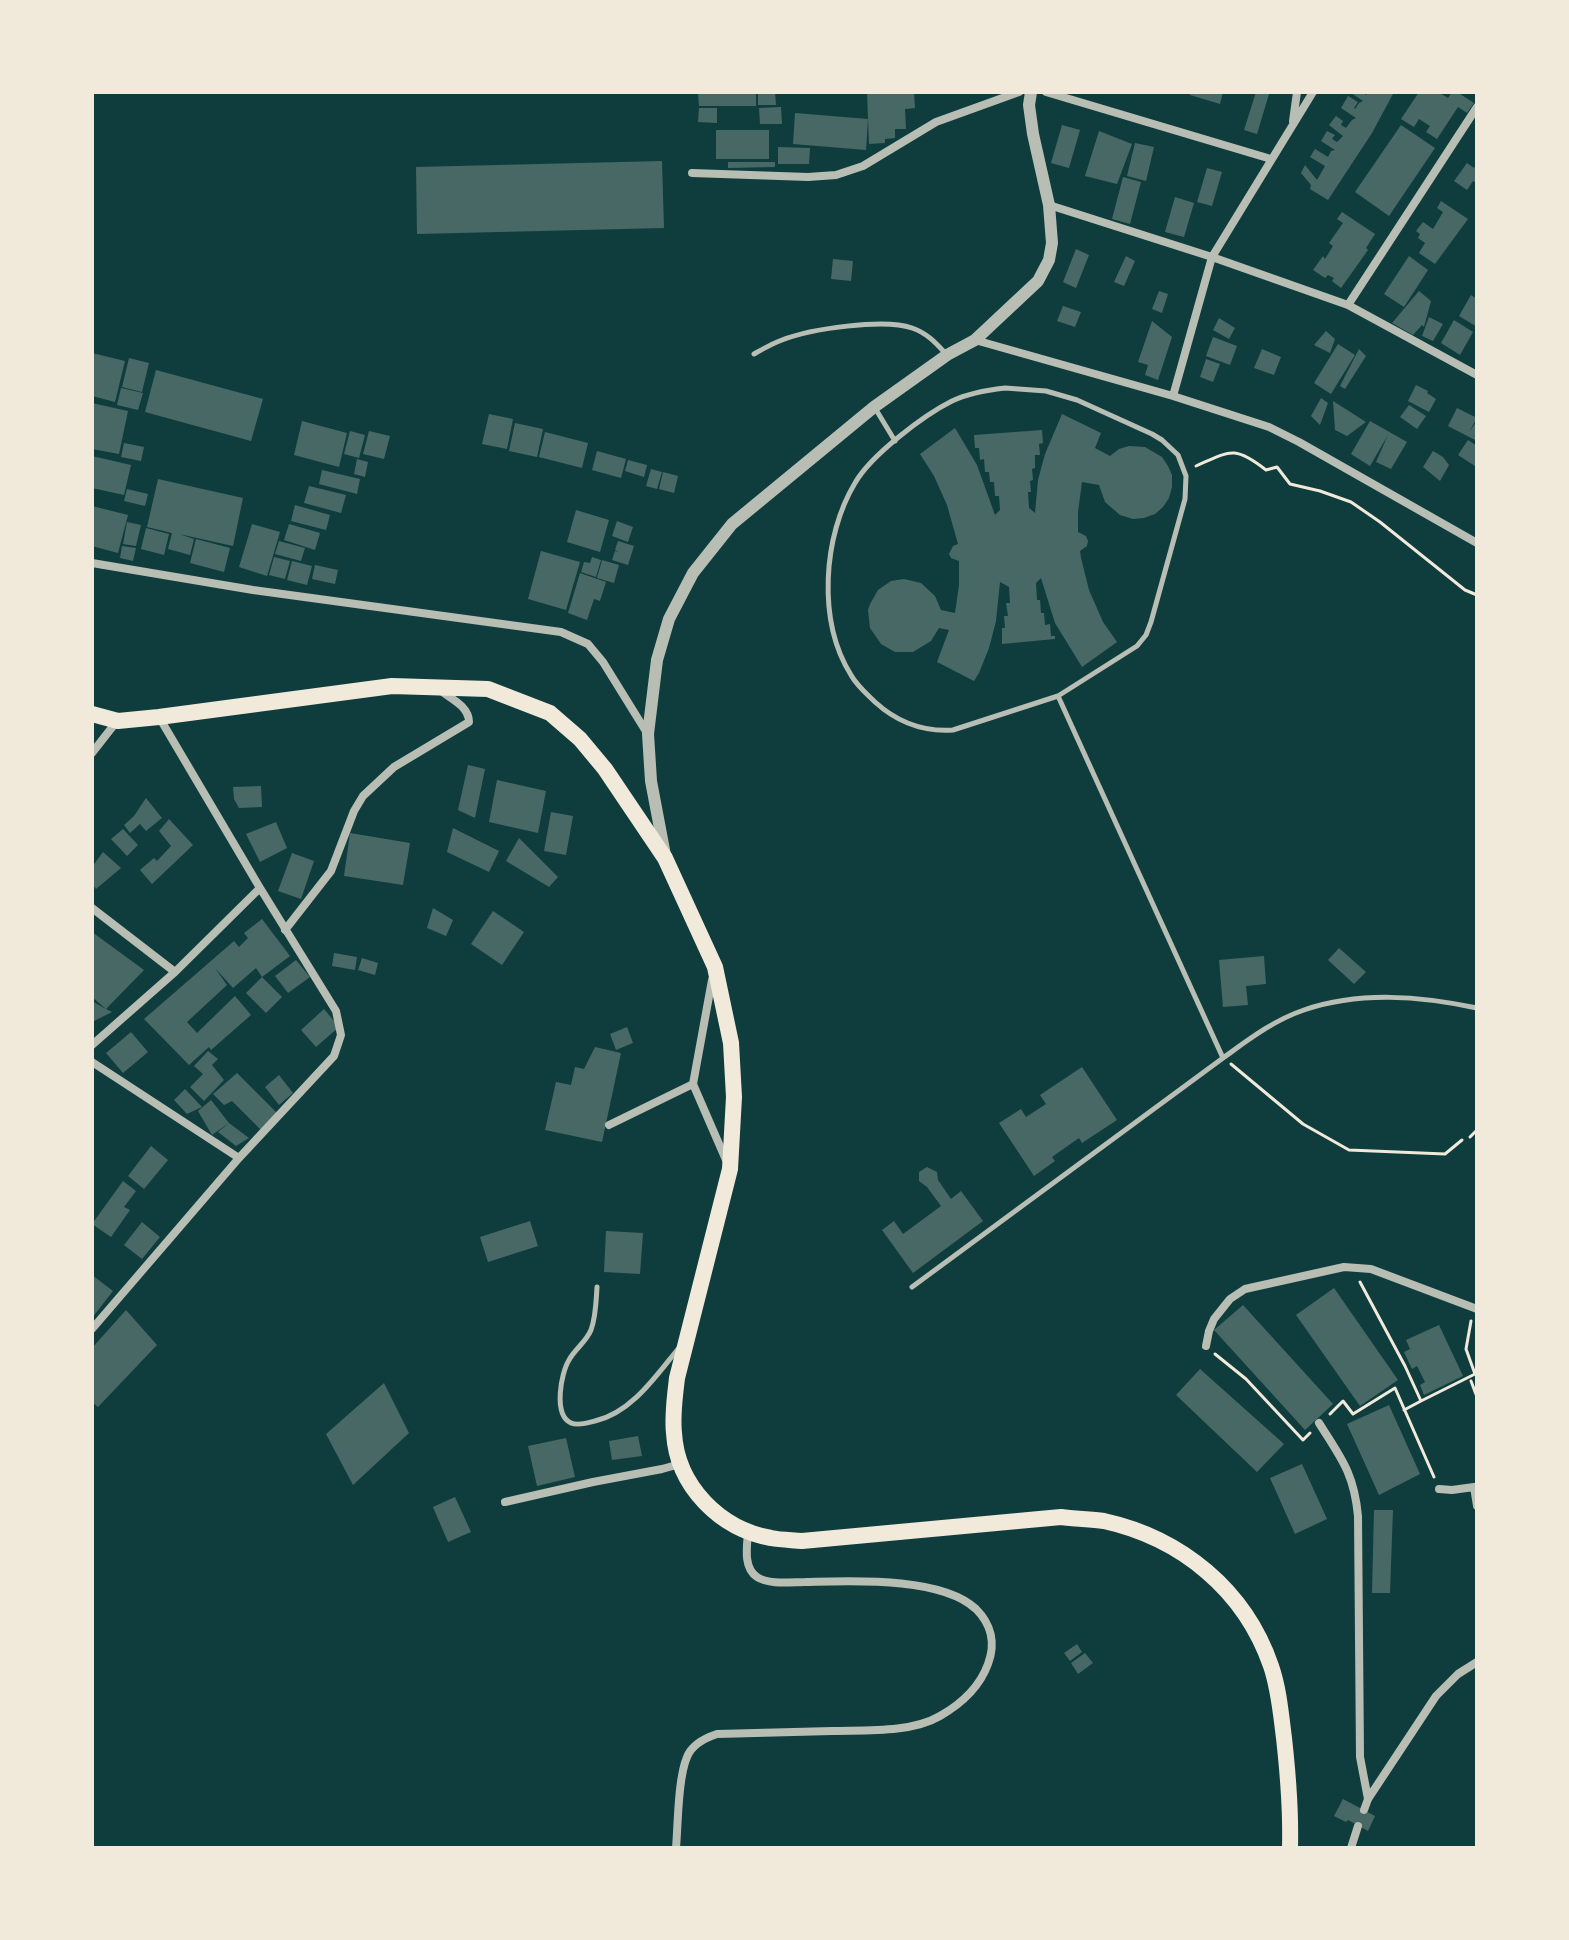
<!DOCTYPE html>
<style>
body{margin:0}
#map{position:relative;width:1569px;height:1940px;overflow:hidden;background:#0f3d3e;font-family:Cabin,sans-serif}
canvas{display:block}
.frame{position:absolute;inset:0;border:94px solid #f1e9da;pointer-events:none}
</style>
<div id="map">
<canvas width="1569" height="1940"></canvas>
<div class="frame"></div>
</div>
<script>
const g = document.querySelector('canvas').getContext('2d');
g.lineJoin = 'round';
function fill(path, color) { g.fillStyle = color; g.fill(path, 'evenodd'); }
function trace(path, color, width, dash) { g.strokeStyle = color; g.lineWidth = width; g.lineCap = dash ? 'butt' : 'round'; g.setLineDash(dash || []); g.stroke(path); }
fill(new Path2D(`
 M698 92H756V106H699Z
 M758 92H775L776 105H758Z
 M867 92H914L915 108 905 109 906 129H895V138L885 139V143L869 144Z
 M1190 92H1223L1220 104 1190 95Z
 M1256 92 1269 94 1257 134 1244 130Z
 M1350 92H1362L1366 95 1368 92H1394L1372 133 1328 200 1310 189 1311 185 1301 173 1305 165 1317 180 1325 166 1310 157 1315 149 1328 157 1331 151 1335 150 1321 141 1327 131 1335 135 1332 139 1337 142 1343 136 1329 125 1336 116 1343 121 1341 125 1346 128 1352 120 1356 118 1341 108 1348 96 1358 102 1354 108 1355 109 1359 103 1363 101Z
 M1419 92H1438L1448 98 1452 92H1457L1474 103 1467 113 1458 107 1437 139 1426 132 1430 126 1419 119 1414 127 1401 119Z
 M781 107 782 124H760L759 108Z
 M699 108H717V123L698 122Z
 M795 113 868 119 866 150 793 144Z
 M1062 125 1080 130 1069 168 1051 163Z
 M1401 125 1435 148 1389 216 1355 192Z
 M716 130H769V159H716Z
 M1099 131 1132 144 1117 184 1085 176Z
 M1135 143 1154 147 1146 181 1127 176Z
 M778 147 810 148 809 164H778Z
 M662 161 664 228 417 234 416 167Z
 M728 162H775V167L728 168Z
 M1467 163 1474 168 1477 163V183L1473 181 1467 190 1454 181Z
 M1207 168 1222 172 1212 206 1197 202Z
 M1123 177 1141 182 1130 224 1112 219Z
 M1175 197 1194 203 1184 237 1165 232Z
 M1441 201 1468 219 1435 264 1419 253 1425 243 1418 238 1420 234 1416 231 1423 222 1433 229 1443 212 1437 208Z
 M1342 212 1375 234 1366 248 1368 250 1341 288 1332 281 1334 278 1328 275 1325 278 1313 270 1323 256 1325 259 1333 246 1329 243 1343 223 1337 219Z
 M1076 249 1089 255 1076 288 1063 282Z
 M1126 256 1135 261 1124 286 1114 282Z
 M1409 256 1428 270 1404 307 1384 294Z
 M833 259 853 261 851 281 831 279Z
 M1159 291 1168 294 1162 313 1152 309Z
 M1419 291 1431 301 1424 327 1422 325 1413 335 1392 323Z
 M1471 295 1477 299V327L1459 316Z
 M1063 306 1081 312 1075 327 1057 321Z
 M1429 317 1443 324 1433 341 1422 336Z
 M1219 318 1235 328 1229 339 1213 330Z
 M1454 320 1473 332 1460 355 1441 343Z
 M1152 321 1172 337 1158 380 1145 375 1148 365 1138 362Z
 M1326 331 1335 339 1330 353 1314 345Z
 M1213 337 1237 346 1230 365 1206 356Z
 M1338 344 1355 355 1331 394 1314 383Z
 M1262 349 1281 357 1274 375 1254 368Z
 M1359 349 1366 356 1345 389 1340 386Z
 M92 353 125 361 115 402 92 396Z
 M129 358 149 363 142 392 122 387Z
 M1206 359 1220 364 1213 382 1200 377Z
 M156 370 263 399 251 441 145 412Z
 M1416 385 1428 391 1427 393 1436 399 1429 412 1408 401Z
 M121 388 143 393 138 410 117 405Z
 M1321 398 1328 403 1320 425 1311 416Z
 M1333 401 1366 422 1347 436 1335 430Z
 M92 403 128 411 119 454 92 449Z
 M1409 405 1426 416 1417 429 1400 417Z
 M1457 408 1477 418 1469 432 1477 421V441L1448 426Z
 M489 414 513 419 507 449 482 444Z
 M1062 414 1101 433 1095 448 1110 456 1119 449 1129 446 1145 447 1162 457 1168 466 1172 475V487L1169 498 1163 507 1155 514 1144 518 1133 519 1120 515 1105 502 1099 485 1082 482 1078 512V532L1086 536 1088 541 1087 546 1080 551 1081 558 1089 590 1103 622 1117 642 1082 667 1055 623 1041 578 1036 583 1037 600H1040L1041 613H1044L1045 625 1050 624 1051 636H1055V639L1002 644V628H1005L1004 616H1008L1006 603H1010L1009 587 1000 582 996 621 989 648 979 673 974 681 937 662 949 630 939 628 931 641 913 652H895L881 644 870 628 868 610 870 604 878 590 891 581 904 579 921 583 935 596 941 610 955 613 959 585V561L951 558 949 554 953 546 958 544 947 505 934 476 920 454 955 428 977 465 995 515 1000 510 999 496H995L994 482H990L989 472H985L984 459 980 460 979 448H975L974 435 1042 430 1043 443 1039 444 1040 455H1035V468L1032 469 1033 480 1030 481 1031 492H1028L1029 508 1035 513 1038 480 1045 454Z
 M302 421 347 433 339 467 294 455Z
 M1370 421 1407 442 1391 469 1376 462 1388 435 1370 466 1351 454Z
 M515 423 543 429 537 457 509 451Z
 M350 431 365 435 359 458 344 454Z
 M369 431 390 436 384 459 363 454Z
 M545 432 588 443 582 468 539 457Z
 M1468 440 1477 446V463L1475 466 1458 455Z
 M124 443 144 447 141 461 121 457Z
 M597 451 626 459 621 478 592 470Z
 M1433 451 1443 457 1449 465 1440 481 1423 467Z
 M92 456 131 465 124 495 92 488Z
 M357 459 368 462 365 477 354 474Z
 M628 460 647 465 644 477 625 471Z
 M651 469 662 472 657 489 646 486Z
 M322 470 360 479 357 494 319 484Z
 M663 472 678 476 674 493 659 489Z
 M158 479 243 498 233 546 179 534 194 539 190 555 168 549 172 533 147 527Z
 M309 486 346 495 341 513 304 503Z
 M127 489 148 494 145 506 124 501Z
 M295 505 330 515 326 530 291 521Z
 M92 506 128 515 118 553 92 546Z
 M576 510 609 520 600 552 567 542Z
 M617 521 633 527 628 542 612 536Z
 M127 522 141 525 136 546 123 544Z
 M252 524 280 532 267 576 239 567Z
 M289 524 320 533 315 550 284 540Z
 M146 528 169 534 164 555 141 549Z
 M196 539 230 548 224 572 190 563Z
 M279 541 305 548 301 561 275 554Z
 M618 541 634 546 628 565 612 560 615 551 619 552 615 550Z
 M122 546 136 548 133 561 120 558Z
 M541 551 580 562 566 610 528 599Z
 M274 557 290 561 285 579 269 575Z
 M592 557 601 560 596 577 581 572 584 562 590 563Z
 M602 560 619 565 614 583 597 578Z
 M292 561 312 566 307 585 287 580Z
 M315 565 338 570 335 584 312 579Z
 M580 573 606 582 600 601 594 599 587 620 568 613Z
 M468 765 485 769 475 818 458 810Z
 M497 780 546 791 538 833 489 822Z
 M261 786 262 807 239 808 234 799 233 787Z
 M146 798 162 818 146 831 140 824 130 833 124 825 134 816Z
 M551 812 573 816 566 855 544 851Z
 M169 819 193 845 152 884 140 870 154 858 157 861 171 846 159 831Z
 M276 822 287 848 260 862 246 834Z
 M453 828 499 851 489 872 447 852Z
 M123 829 138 845 127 856 111 839Z
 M350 833 410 843 403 885 344 876Z
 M519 838 558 877 549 887 506 861Z
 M103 852 121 868 96 889 92 884V867Z
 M292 853 314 861 301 899 278 891Z
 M433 908 453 920 446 936 427 928Z
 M493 911 524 932 502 965 471 944Z
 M262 919 290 956 262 977 256 968 233 988 215 968 227 985 187 1022 197 1033 235 996 251 1015 211 1050 209 1047 189 1065 144 1019 234 941 239 947 248 938 244 933Z
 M92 932 144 970 106 1009 92 997Z
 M1339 948 1366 972 1354 984 1328 960Z
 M334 953 357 957 355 970 332 966Z
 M1264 956 1266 984 1246 986 1248 1005 1223 1007 1219 960Z
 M362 958 378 963 375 975 358 970Z
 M296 960 310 977 288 993 275 976Z
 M262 977 282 997 266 1013 246 993Z
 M92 1001 106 1009 112 1012 92 1022Z
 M324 1009 339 1027 316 1047 301 1030Z
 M627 1027 633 1043 616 1050 610 1034Z
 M131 1032 148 1052 123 1073 106 1053Z
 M595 1047 621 1053 602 1142 545 1130 556 1082 571 1085 575 1067 584 1069Z
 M208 1051 218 1059 212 1065 224 1080 204 1101 190 1087 203 1074 194 1066Z
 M1082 1067 1117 1120 1082 1143 1079 1138 1052 1157 1055 1161 1034 1176 999 1123 1021 1109 1026 1117 1046 1104 1040 1095Z
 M237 1073 279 1115 263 1132 232 1101 224 1105 213 1094Z
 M279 1075 293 1093 279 1105 265 1087Z
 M185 1089 202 1107 187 1114 174 1100Z
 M211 1100 229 1123 212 1135 198 1111Z
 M229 1123 249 1138 236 1146 218 1132Z
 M151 1146 168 1160 144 1189 128 1176Z
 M927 1167 937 1172 938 1180 951 1199 961 1191 983 1221 913 1273 882 1230 894 1221 903 1234 941 1206 927 1187 919 1181V1172Z
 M123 1181 136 1191 124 1207 130 1210 111 1237 92 1224Z
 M530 1221 538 1246 488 1262 480 1237Z
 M142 1222 160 1237 142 1259 124 1245Z
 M606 1231 643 1233 640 1274 604 1272Z
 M92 1275 113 1291 92 1318Z
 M1334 1288 1398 1380 1360 1406 1296 1315Z
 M1243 1305 1333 1404 1305 1430 1214 1330Z
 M126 1310 157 1345 98 1407 92 1402V1348Z
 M1439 1325 1463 1376 1424 1395 1420 1385 1425 1382 1417 1366 1412 1369 1404 1352 1410 1349 1406 1340Z
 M1200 1369 1284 1444 1257 1472 1176 1395Z
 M384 1383 409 1433 353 1485 326 1434Z
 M1389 1405 1420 1474 1379 1495 1347 1424Z
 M638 1436 642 1456 612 1460 609 1441Z
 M566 1438 575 1477 537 1486 528 1446Z
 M1302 1464 1327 1519 1295 1534 1270 1478Z
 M455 1497 471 1532 448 1542 433 1507Z
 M1374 1510H1393L1390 1593H1372Z
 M1077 1644 1082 1652 1070 1661 1064 1653Z
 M1085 1653 1093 1663 1078 1674 1071 1663Z
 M1343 1799 1375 1816 1368 1831 1348 1820 1346 1822 1334 1816Z`), '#486865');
trace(new Path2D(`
 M1196 466C1230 451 1234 445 1266 470L1277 467 1290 484 1320 491 1351 502 1380 522 1465 590 1477 595
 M1231 1064 1303 1124 1349 1150 1445 1154 1462 1140
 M1470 1137 1477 1130
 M1360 1282 1405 1366 1421 1401 1404 1410
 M1215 1354 1246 1379 1303 1440 1310 1433
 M1471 1381 1477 1397
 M1421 1401 1475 1374 1466 1349 1471 1321
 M1330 1414 1343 1401 1353 1414 1395 1388 1434 1477`), '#f1e9da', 3);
trace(new Path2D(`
 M754 354C763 349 773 343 782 340 810 329 884 318 912 328 927 333 936 343 946 354
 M1005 388 1046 391 1077 400 1152 434 1162 440 1178 455 1186 476 1185 499 1151 622 1146 635 1137 646 1058 696 953 730C923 732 898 723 875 702 867 694 857 686 851 675 817 621 823 536 855 483 871 455 924 415 952 401 969 393 987 390 1005 388Z
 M875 408 895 441
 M1058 696 1223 1058
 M597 1287C596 1302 596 1316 591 1330 586 1342 575 1349 569 1360 561 1373 553 1415 571 1423 578 1426 588 1423 595 1421 631 1413 656 1376 678 1349
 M912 1287 1223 1058C1248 1040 1274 1020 1304 1010 1360 991 1420 996 1477 1008`), '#b8beb3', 5);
trace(new Path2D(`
 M1046 92 1271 159
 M1293 121 1297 92
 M692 173 808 177 836 175 863 166 936 122 1019 92
 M1049 205 1212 257 1348 305 1477 375
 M1348 305 1477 107
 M975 340 1173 396 1269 427 1299 442 1477 543
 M1173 396 1212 257 1313 92
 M92 563 253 590 561 632 588 644 603 662 647 733
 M92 753 117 721
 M92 908 175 972
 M285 930 331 871 354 811 363 796 394 767 469 722C469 707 452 699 441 691
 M92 1045 175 972 260 888
 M92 1062 239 1158
 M693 1084 726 1160
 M609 1125 693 1084 712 980
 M92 1329 239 1158 334 1056 341 1035 336 1011 260 888 159 717
 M1206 1346 1209 1331 1214 1319 1230 1299 1245 1289 1344 1267 1371 1269 1477 1309
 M1319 1423C1341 1458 1354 1473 1358 1516L1360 1757 1368 1799
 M1439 1489 1452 1490 1474 1487 1477 1506
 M505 1502 593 1482 662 1469 680 1464
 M1364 1810 1368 1799 1436 1696 1458 1674 1477 1662
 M676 1848C678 1824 678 1778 687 1757 692 1744 705 1738 717 1734 755 1733 794 1732 832 1731 865 1730 911 1733 940 1716 961 1704 980 1686 988 1664 996 1643 991 1624 976 1609 941 1576 850 1581 805 1582 791 1582 769 1585 757 1577 743 1568 747 1546 748 1532
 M1351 1848 1358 1826`), '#b8beb3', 8);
trace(new Path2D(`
 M665 855 651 781 648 734 657 660 669 619 693 573 732 524 874 407 947 355 975 340 1038 281 1049 260 1052 243 1049 205 1033 134 1029 105 1031 92`), '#b8beb3', 12);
trace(new Path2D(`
 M92 714 118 721 159 717 392 686 488 689 550 713 580 739 605 769 665 858 715 967 731 1043 734 1097 730 1169 677 1378C675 1396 672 1415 674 1433 677 1486 720 1529 771 1538 781 1540 792 1540 802 1541L1061 1517C1075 1519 1090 1519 1104 1521 1181 1538 1245 1590 1271 1666 1279 1689 1281 1715 1284 1738 1288 1774 1291 1812 1290 1848`), '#f1e9da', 16);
</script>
